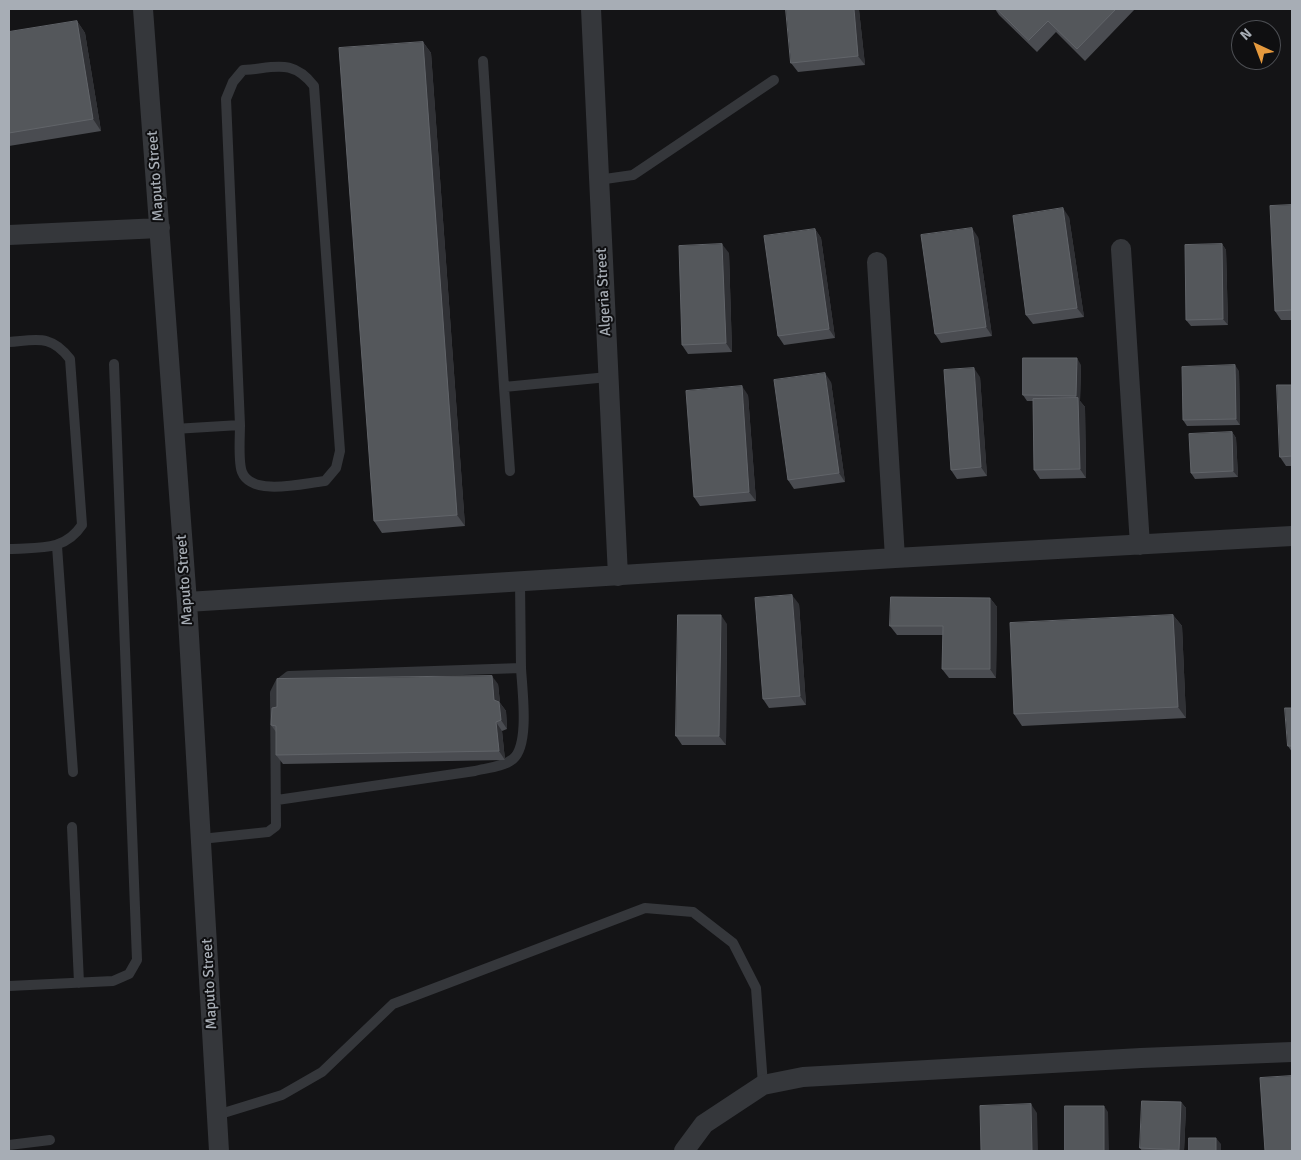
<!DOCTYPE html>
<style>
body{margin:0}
#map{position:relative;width:1301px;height:1160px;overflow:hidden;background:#141416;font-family:Signika,sans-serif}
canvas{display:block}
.frame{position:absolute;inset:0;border:10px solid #a7adb5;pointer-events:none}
.north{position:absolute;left:1231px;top:20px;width:50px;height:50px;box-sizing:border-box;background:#0f0f11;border:1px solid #4c4e53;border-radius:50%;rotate:317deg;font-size:14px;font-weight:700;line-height:20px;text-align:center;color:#a7adb5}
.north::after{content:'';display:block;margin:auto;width:18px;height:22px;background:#e5993d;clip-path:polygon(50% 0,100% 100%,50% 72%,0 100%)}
</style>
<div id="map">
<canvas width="1301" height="1160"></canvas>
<div class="frame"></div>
<div class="north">N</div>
</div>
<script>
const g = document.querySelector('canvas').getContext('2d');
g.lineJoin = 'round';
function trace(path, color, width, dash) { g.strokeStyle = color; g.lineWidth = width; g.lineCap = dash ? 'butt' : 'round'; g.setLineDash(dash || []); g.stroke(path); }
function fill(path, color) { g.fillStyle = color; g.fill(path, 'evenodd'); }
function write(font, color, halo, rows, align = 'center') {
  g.font = font + ' Signika,sans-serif'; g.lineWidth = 4; g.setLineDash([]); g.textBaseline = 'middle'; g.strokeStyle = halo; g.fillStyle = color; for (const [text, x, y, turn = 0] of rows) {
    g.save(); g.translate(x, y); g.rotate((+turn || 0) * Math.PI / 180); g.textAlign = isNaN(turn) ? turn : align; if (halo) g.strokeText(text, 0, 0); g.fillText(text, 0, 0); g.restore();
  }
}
trace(new Path2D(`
 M483 61 504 387 608 377
 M598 180 633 175 774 80
 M9 342C37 340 51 334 70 359L82 525C64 552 39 547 9 549
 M504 387 510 471
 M174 429 240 425 226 99 233 82 243 70C275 68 292 58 314 86L340 451 336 468 325 481C304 483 252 497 242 472 238 462 240 436 240 425
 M57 546 73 772
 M277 800 475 771C487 768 503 767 513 759 530 745 522 689 521 668
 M72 827 79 983
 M201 839 268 832 276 826 275 693 280 683 289 676 521 668 520 582
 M9 986 113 981 129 974 137 960 114 364
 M217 1115 282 1095 322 1072 393 1004 645 908 693 912 733 943 756 988 763 1085
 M9 1145 50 1140`), '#35373b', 10);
trace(new Path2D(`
 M143 9 187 602 219 1151
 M591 9 618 576
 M9 235 160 228
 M1121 249 1140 545
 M877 262 895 558
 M187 602 895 558 1292 536
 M684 1151 704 1124 763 1085 803 1077 1141 1058 1292 1052`), '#35373b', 20);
fill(new Path2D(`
 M995 9H1135L1085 61 1056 32 1037 52 999 15Z
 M859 10 865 65 798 72 791 63Z
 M77 21 85 33 101 131 9 146V32Z
 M423 42 431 53 465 526 382 533 374 521Z
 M1292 205V320H1281L1275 311Z
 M1069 217 1084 317 1033 324 1026 315Z
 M815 229 821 238 835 338 784 345 778 336Z
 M978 237 992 336 941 343 935 334Z
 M1222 244 1226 250 1228 325 1191 326 1186 320Z
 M729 253 732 352 688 354 682 345Z
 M1081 365 1080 401 1085 407 1086 478 1040 479 1034 470 1033 401H1027L1023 395Z
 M1239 371 1240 425 1187 426 1183 420Z
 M980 377 987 476 957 479 951 470Z
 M831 382 845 482 794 489 788 480Z
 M1292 385V466H1286L1280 457Z
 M748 395 756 501 700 506 694 497Z
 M1232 432 1236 438 1238 477 1195 479 1191 473Z
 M990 598 997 607 996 678H949L942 669 943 635H897L890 626Z
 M799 604 806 705 769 708 763 699Z
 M1173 615 1182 626 1186 718 1022 726 1014 714Z
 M727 624 726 745H682L676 736Z
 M498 684 500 703 506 711 507 729 502 731 505 760 283 764 276 755V732L271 725Z
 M1292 708V752L1288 746Z
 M1181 1102 1186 1108 1184 1151H1142L1140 1148Z`), '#4a4c51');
fill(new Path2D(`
 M854 9H858L859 10 865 65 858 56Z
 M77 21 85 33 101 131 93 119Z
 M423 42 431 53 465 526 457 515Z
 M1063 208 1069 217 1084 317 1077 308Z
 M972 228 978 237 992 336 986 327Z
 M815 229 821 238 835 338 829 329Z
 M722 244 729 253 732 352 726 343Z
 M1222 244 1226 250 1228 325 1223 319Z
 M1077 358 1081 365 1080 401 1085 407 1086 478 1080 469 1078 399 1076 396Z
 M1235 365 1239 371 1240 425 1236 419Z
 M974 368 980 377 987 476 981 467Z
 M825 373 831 382 845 482 839 473Z
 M742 386 748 395 756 501 749 492Z
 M1232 432 1236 438 1238 477 1233 471Z
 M792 595 799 604 806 705 800 696Z
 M990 598 997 607 996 678 990 669Z
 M721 615 727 624 726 745 719 736Z
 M1173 615 1182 626 1186 718 1178 707Z
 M492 676 498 684 500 703 506 711 507 729 501 720 494 700Z
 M496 722 502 731 505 760 499 751Z
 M1181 1102 1186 1108 1184 1151H1180L1179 1150Z
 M1031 1104 1037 1113 1038 1151H1032Z
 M1104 1106 1108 1112 1109 1151H1104Z
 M1216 1138 1221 1144V1151H1216Z`), '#303135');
const building = new Path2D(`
 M786 9H854L858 56 791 63Z
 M997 9H1116L1077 49 1048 21 1029 40Z
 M77 21 93 119 9 133V32Z
 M423 42 457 515 374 521 339 48Z
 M1292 205V310L1275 311 1270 206Z
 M1063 208 1077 308 1026 315 1013 216Z
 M972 228 986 327 935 334 921 235Z
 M815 229 829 329 778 336 764 236Z
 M722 244 726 343 682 345 679 246Z
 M1222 244 1223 319 1186 320 1185 245Z
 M1023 358H1077L1076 396 1023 395Z
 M1235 365 1236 419 1183 420 1182 367Z
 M974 368 981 467 951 470 944 370Z
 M825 373 839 473 788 480 774 380Z
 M1277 385H1292V456L1280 457Z
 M742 386 749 492 694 497 686 391Z
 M1078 398 1080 469 1034 470 1033 399Z
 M1232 432 1233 471 1191 473 1189 434Z
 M792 595 800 696 763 699 755 598Z
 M891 597 990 598V669H942L943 626H890Z
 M678 615H721L719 736H676Z
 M1173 615 1178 707 1014 714 1010 623Z
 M492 676 494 700 499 702 501 720 496 722 499 751 276 755V726L271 725 272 708 277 707V679Z
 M1285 708H1292V746H1288Z
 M1292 1076V1151H1265L1260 1078Z
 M1142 1101 1181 1102 1179 1150 1140 1148Z
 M1031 1104 1032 1151H981L980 1106Z
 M1065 1106H1104V1151H1065Z
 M1189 1138H1216V1151H1189Z`);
fill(building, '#54575b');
trace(building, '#616469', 1);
write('15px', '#a7adb5', '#0f0f11', [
 ["Maputo Street",156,176,-94],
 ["Algeria Street",604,292,-93],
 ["Maputo Street",185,580,-94],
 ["Maputo Street",210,984,-93]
]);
</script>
